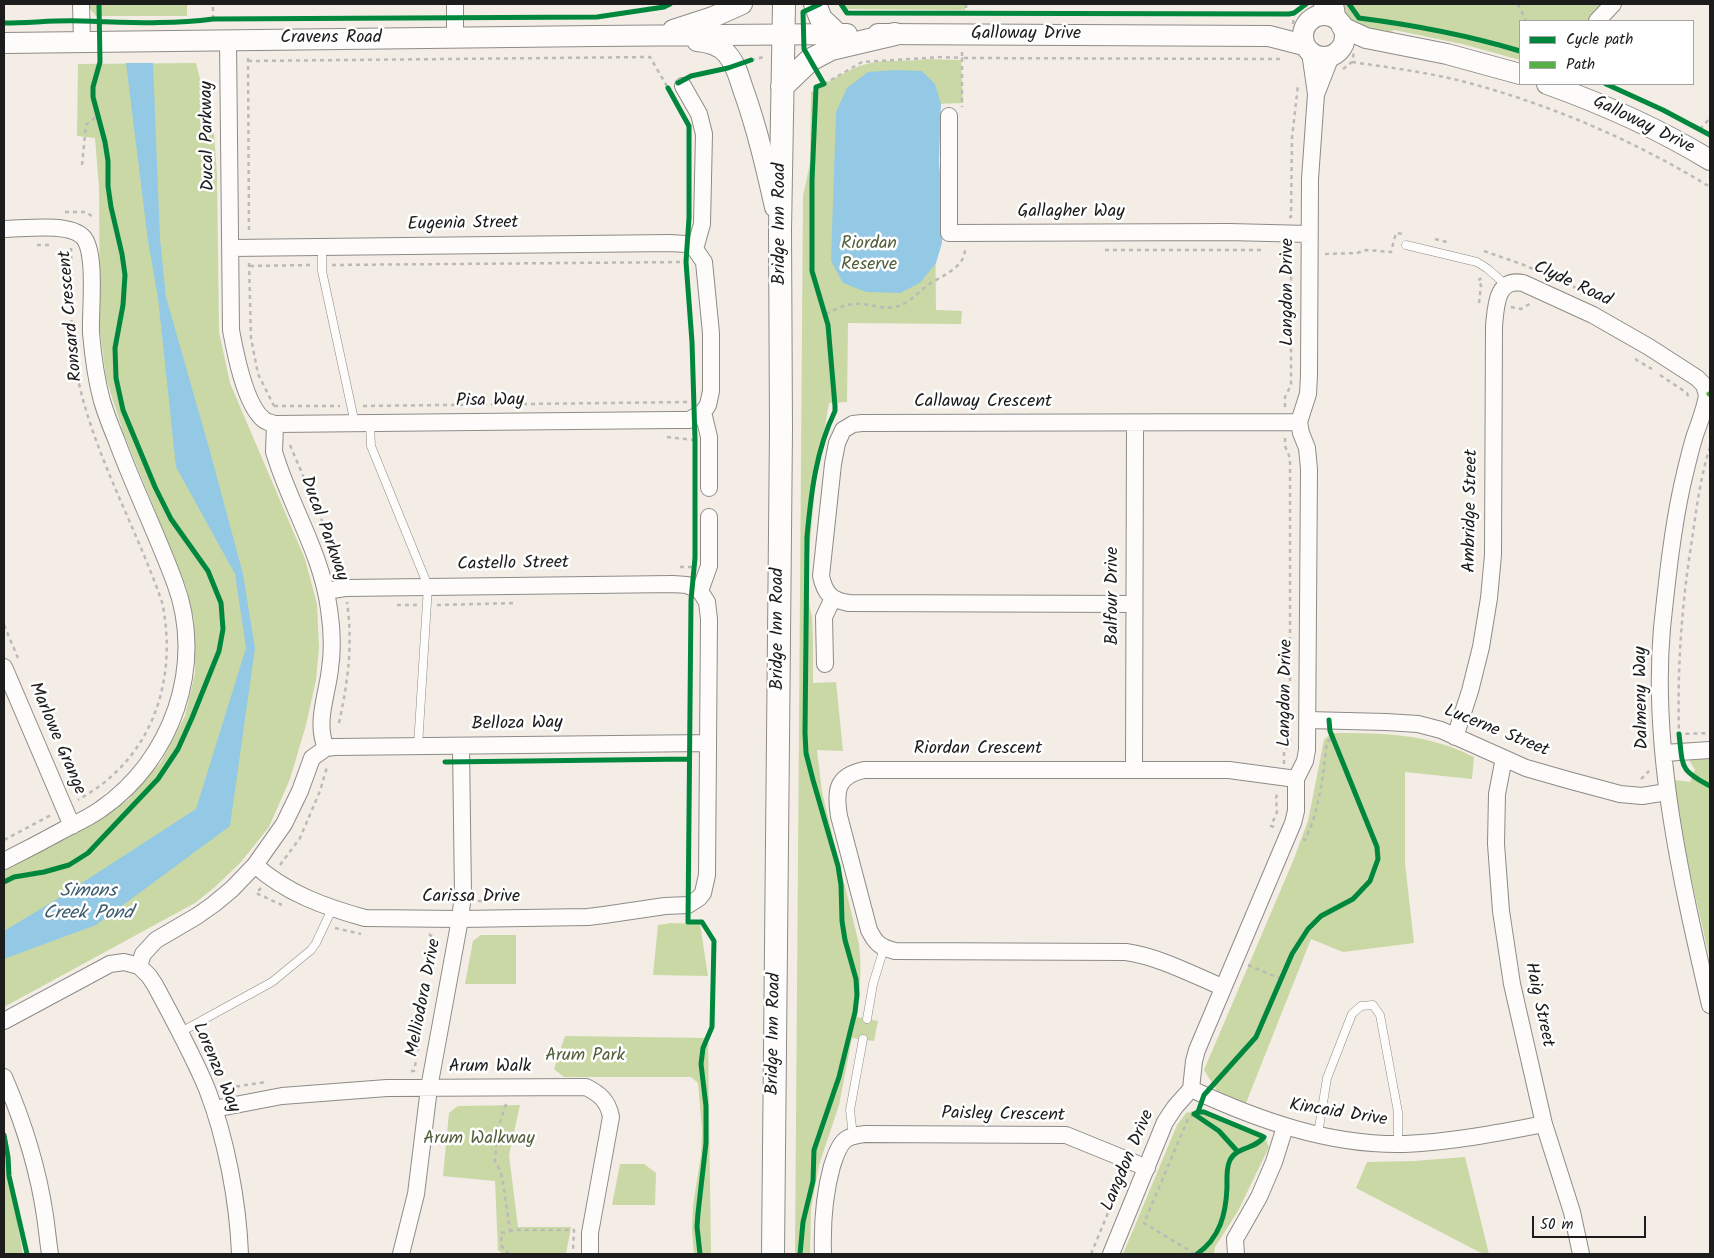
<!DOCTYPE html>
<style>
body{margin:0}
#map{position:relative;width:1714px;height:1258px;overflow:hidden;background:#f3ede6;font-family:Kalam,sans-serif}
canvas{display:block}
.frame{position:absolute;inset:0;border:5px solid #1c1c1c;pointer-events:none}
.legend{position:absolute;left:1519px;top:20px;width:175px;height:65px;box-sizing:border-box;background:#fff;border:1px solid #a4a4a4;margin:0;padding:6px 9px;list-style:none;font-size:15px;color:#1c1c1c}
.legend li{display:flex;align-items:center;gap:10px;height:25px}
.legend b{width:25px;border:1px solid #a4a4a4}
.scale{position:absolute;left:1532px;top:1216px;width:114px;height:22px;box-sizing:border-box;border:2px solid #1c1c1c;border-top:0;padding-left:6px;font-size:15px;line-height:18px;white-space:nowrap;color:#1c1c1c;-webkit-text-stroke:4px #fff;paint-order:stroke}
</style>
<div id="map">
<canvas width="1714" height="1258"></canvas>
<div class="frame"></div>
<ul class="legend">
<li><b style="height:6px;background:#00873e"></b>Cycle path</li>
<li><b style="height:6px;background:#55b145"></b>Path</li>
</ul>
<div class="scale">50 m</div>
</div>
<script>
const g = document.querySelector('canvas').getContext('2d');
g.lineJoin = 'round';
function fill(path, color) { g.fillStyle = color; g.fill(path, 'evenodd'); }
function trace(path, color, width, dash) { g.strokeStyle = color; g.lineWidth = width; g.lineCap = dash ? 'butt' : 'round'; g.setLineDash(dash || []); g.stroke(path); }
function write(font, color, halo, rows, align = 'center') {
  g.font = font + ' Kalam,sans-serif'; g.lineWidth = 5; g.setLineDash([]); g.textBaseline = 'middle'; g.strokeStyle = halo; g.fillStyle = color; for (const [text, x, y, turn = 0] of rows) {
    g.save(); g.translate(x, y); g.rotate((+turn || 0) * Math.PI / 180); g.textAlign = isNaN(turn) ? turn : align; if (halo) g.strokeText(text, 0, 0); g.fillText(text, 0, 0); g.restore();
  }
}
fill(new Path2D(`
 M90 4H187V16H96L90 9Z
 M844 4H965V10L847 9Z
 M1344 4H1604L1588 21H1520V60L1462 44 1394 30 1387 35C1368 31 1346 26 1344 4Z
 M926 59 961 60 963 103 934 104 936 310 962 311 961 324 848 323 847 402 829 403 815 487 809 555V603L812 617 813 640V683L836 682 843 751 817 750 822 792 859 944C862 969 860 992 857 1017L878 1021 874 1041 852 1038 839 1105 819 1165 811 1209 810 1254H795L803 196 810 163 811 92C825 84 849 69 863 65 883 58 905 63 926 59Z
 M196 63 214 133 217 175 219 332 230 383 305 559 317 604 319 648 316 680 306 725 290 779 269 827 241 862 215 887 195 903 4 1007V870L89 826 128 800 161 762 185 716 195 673 194 620 186 586 123 432 106 378 100 331 99 188 95 138 77 136 78 64Z
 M1331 733C1383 733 1426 733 1474 757L1472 779 1405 772V863L1414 943 1343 952 1311 939 1246 1103 1217 1091 1204 1070 1293 861 1308 821 1324 740Z
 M1710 757V960L1681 834 1675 780 1690 782 1695 770 1688 758Z
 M671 923 700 924 708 976 653 975 658 925Z
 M481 935H516V984H465L473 941Z
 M565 1036 708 1038 711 1254H694L692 1230 693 1205 701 1155 702 1130 698 1083 691 1077H564L554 1069Z
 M520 1105 509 1155 518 1227H571L566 1254H503L498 1250 495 1181 443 1176 449 1113 458 1106Z
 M1201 1109 1263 1133 1269 1147 1238 1211 1215 1247 1214 1254H1123L1177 1125 1186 1113Z
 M4 1151 6 1158 23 1254H4Z
 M1465 1157 1489 1254H1483L1356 1188 1367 1162 1414 1161Z
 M620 1164H644L656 1173 655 1205H612Z`), '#cad8a5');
fill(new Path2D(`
 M126 63H153L160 239 166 297 211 455 243 574 255 648 230 826 96 925 4 959V931L57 899 196 809 246 648 235 574 176 467 158 298 148 241Z
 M895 70 922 71 935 84 941 104 939 162 942 198V243L936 263 920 283 900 293 866 292 843 283 831 261 836 112 847 88 868 72Z`), '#94c9e6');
const service = new Path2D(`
 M1406 245 1477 262 1488 269 1506 285
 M322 247V271L355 424
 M370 424 371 446 428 586 418 746
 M867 1019 873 984 884 948
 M179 1033 272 982 311 950 316 943 332 909
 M1318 1134 1327 1078 1352 1014 1361 1006 1373 1005 1380 1015 1398 1112V1143
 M853 1136 850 1110 863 1039`);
const minor = new Path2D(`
 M81 4 82 42
 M455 4V38
 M1335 4 1338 21
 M1318 16 1324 4
 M1597 21 1613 4
 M683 86 699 114 704 134 702 224 695 249 704 262 711 333V391L708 405 703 412 709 437V488
 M1317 92 1331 56
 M949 116V233L1229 232 1309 234
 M4 229C23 229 69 222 83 237 97 252 90 311 91 333 93 356 96 379 102 401 106 414 111 427 116 439 134 488 157 534 175 583 206 665 172 760 101 809 90 817 77 823 65 829 45 840 24 851 4 861
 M231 248 670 243 686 244 695 249
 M1710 393 1707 395C1705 409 1700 421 1695 435 1690 451 1686 469 1682 486 1672 532 1667 581 1662 628 1651 752 1682 884 1710 1005
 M275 424 673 420H689L703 412
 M326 591 345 588 673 584 687 585 700 591
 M1134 604 849 603C831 600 825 594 821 576L833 464 837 443 843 430 853 424 862 423 1299 422
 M825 664 824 617 833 598
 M4 667 72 826
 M1308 720 1386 722 1418 724 1441 730 1526 768 1568 780 1620 794 1642 796 1667 792
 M1455 737 1470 691 1481 647 1489 598 1493 555 1494 326C1496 306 1496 278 1523 283L1593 315 1649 347 1697 378 1704 385 1707 395
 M326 748 334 747 708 743
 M1664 753 1710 750
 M1504 758 1497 794 1496 844 1501 911 1512 984 1544 1124 1572 1212 1581 1254
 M1134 770 1135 423
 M255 865C286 893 325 907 365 918L460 919 588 917 604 915 665 906 688 905 699 898 703 893 707 875 709 619 707 602 700 591 709 566V517
 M139 966 149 976 155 985C173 1019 192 1053 207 1089 226 1138 238 1201 240 1254
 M1222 987C1191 974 1160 957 1126 952L895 951C880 947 876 944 869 930L839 816C835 791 836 776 864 770H1229L1296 779
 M4 1021 110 964 124 962 139 966 143 954 156 940 197 916 214 904 232 889 255 865 284 824 300 791 312 758 326 748C315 722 327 696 330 669 333 649 332 629 329 609 322 556 293 510 277 461L274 452 275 424C271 423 267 422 264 420 245 405 235 352 231 330L228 41
 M4 1077C23 1121 38 1168 45 1216 47 1229 48 1242 50 1254
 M1191 1089C1258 1120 1330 1146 1405 1144 1452 1142 1498 1133 1544 1124
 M214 1109 282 1096 387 1088 586 1087C600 1094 608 1101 611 1117L590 1233V1254
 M401 1254 416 1194 429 1088 460 919 463 895 461 746
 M823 1254C822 1224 824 1195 832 1166 835 1158 837 1148 844 1141 849 1136 858 1135 865 1134L1066 1135 1147 1168
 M1111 1254 1165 1122 1175 1107 1191 1089 1194 1061 1197 1050 1293 823 1296 811V779L1305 761 1307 750 1309 469 1307 448 1301 433 1299 422 1308 394 1309 375 1310 179 1316 94 1310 52
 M1236 1254 1235 1239 1259 1197 1274 1162 1285 1127`);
const tertiary = new Path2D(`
 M1303 36a21 21 0 1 1 42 0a21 21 0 1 1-42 0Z
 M1342 27 1366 38 1447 54 1520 74
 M673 30 713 17 742 4
 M878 34 1269 36 1304 45
 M697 41C708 42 720 45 727 54 736 64 739 77 743 89 757 128 766 167 775 207
 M4 43 595 36 847 34
 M1547 84C1603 104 1659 129 1710 160`);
const secondary = new Path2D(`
 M815 4 821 19 837 34
 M782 87 810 60 831 49 895 34
 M773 1254 781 430 780 230 784 4`);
trace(service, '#8e8b87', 9);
trace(minor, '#8e8b87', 18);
trace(tertiary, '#8e8b87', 22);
trace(secondary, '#8e8b87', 24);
trace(new Path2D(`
 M966 4V13
 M1518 4 1526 21
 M213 19V4
 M1293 24 1294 13
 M962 52V58L1283 59
 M248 58 249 233
 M751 60 764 57
 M248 61 650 57 668 88
 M1352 62C1393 68 1433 73 1473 84 1556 107 1637 142 1710 187
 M1343 69 1352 62 1354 52
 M824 84 862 62 942 57 962 58V107
 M1700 129 1710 118
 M82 165 86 125 97 116
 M65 212H86L93 217
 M1289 217H1291L1292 138 1298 85
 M1435 239 1447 242
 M37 245H49
 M71 248C72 288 69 331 76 370 92 452 135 524 162 602 175 662 162 729 115 773 104 784 91 792 78 800
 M1105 250H1264
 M1484 251 1524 265 1583 291
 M1325 254 1357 253 1366 250 1391 252 1396 233 1403 234
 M249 263 251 338 258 374 274 406
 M332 265 684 262
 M250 266 312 265
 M1479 303 1481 285 1478 281 1481 278
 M1511 307 1521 309 1531 303
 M826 314C837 308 849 303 862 304 873 305 882 309 893 307 907 306 917 293 928 285 941 276 965 268 965 249
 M1635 359 1652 369
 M1660 375 1687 393 1689 400
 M274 406H340
 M363 406 687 402
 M1285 407V397L1291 385V249
 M667 437 694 440
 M1285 438V446L1290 458V711
 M290 445 328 535 341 573
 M1710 447C1701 475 1697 504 1693 533 1682 600 1677 666 1679 734L1710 733
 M680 567H692
 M397 605H417
 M437 605 517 603
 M4 625 18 658
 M339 723C348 681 353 645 347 602
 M1284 764V750L1290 744V729
 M1641 779 1649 771
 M1274 827 1271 826 1277 812 1276 798 1278 791
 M1303 839 1305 840C1320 808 1323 776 1327 742L1332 738
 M4 840 51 815
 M280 865 300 838 320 791 327 767
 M261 888 256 893 282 905
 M479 900V901H489
 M335 928 361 934
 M429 934 439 943 440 941
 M1248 965 1281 979
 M411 1071H414L419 1045
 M223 1083 226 1088 266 1082
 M506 1104 497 1131 495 1161 501 1173 504 1189 510 1230
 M1194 1114 1188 1119 1144 1223 1195 1254
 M509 1254 502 1247 501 1233 515 1230H574L573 1251
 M1091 1254 1124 1174`), '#bbbab8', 2.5, [4, 4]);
trace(service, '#fdfcfb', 8);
trace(minor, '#fdfcfb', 16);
trace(tertiary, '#fdfcfb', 20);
trace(secondary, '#fdfcfb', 22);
trace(new Path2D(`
 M1707 395 1710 393`), '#55b145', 4, [8, 4]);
trace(new Path2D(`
 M841 4 847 13 1289 14 1294 13 1306 4
 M1349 4 1359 18C1414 25 1467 35 1520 51
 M4 23C30 23 55 20 81 21 125 22 169 25 213 19L597 17 664 7 670 4
 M678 83 691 76 728 68 751 60
 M1606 84 1663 110 1710 135
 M668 88 689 126V218L686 262 692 342 695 440V558L691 600 688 922H702L714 941 712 1027 703 1048 701 1064 706 1106V1143L698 1213 697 1227 700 1254
 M1679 734C1683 767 1679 770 1710 786
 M445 762 689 759
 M4 882 14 877 44 872 69 865 88 853 158 779 178 749 192 718 219 651 223 629 221 603 208 571 171 519 155 487 123 410 116 378 115 348 123 305 125 275 122 254 111 207 108 186V161L105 142 93 97V87L100 62 99 4
 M4 1135 8 1157 9 1176 27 1254
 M1238 1152 1219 1131 1194 1114 1198 1112 1204 1095 1256 1037 1292 954 1308 929 1321 916 1353 899 1370 881 1378 859 1377 847 1330 731 1329 720
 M800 1254 803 1222 813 1181 814 1150 839 1077 855 1012 857 995 856 979 845 940 842 921 841 885 838 866 813 780 806 753 805 733 807 537C811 493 816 450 835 411V406L828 325 812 271V181L816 87 824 84 804 49 803 12 820 4
 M1197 1254C1220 1238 1226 1214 1227 1187 1227 1178 1226 1168 1230 1160 1236 1147 1256 1149 1264 1137L1204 1112H1198`), '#00873e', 5);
write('18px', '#1c1c1c', '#fff', [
 ["Galloway Drive",1026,35],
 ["Cravens Road",331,39],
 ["Galloway Drive",1643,126,26],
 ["Ducal Parkway",209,136,-91],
 ["Gallagher Way",1071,213],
 ["Bridge Inn Road",781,224,-90],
 ["Eugenia Street",463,225,-1],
 ["Clyde Road",1572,285,25],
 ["Langdon Drive",1289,292,-90],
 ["Ronsard Crescent",72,316,-95],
 ["Pisa Way",490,402,-1],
 ["Callaway Crescent",983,403],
 ["Ambridge Street",1472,511,-89],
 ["Ducal Parkway",323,529,70],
 ["Castello Street",513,565,-1],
 ["Balfour Drive",1114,596,-90],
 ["Bridge Inn Road",779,629,-90],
 ["Langdon Drive",1287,693,-89],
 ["Dalmeny Way",1643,698,-91],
 ["Belloza Way",517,725,-1],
 ["Lucerne Street",1496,732,22],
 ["Marlowe Grange",56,739,67],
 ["Riordan Crescent",978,750],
 ["Carissa Drive",471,898],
 ["Melliodora Drive",425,998,-79],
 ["Haig Street",1538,1005,78],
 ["Bridge Inn Road",775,1034,-89],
 ["Lorenzo Way",215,1068,67],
 ["Arum Walk",490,1068],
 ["Kincaid Drive",1338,1114,9],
 ["Paisley Crescent",1003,1116,1],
 ["Langdon Drive",1129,1161,-67]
]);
write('18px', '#54603d', '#fff', [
 ["Riordan",869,245],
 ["Reserve",869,266],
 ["Arum Park",585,1057],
 ["Arum Walkway",479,1140]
]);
write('italic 19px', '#3c5b6d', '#fff', [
 ["Simons",88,893],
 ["Creek Pond",88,915]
]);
</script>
